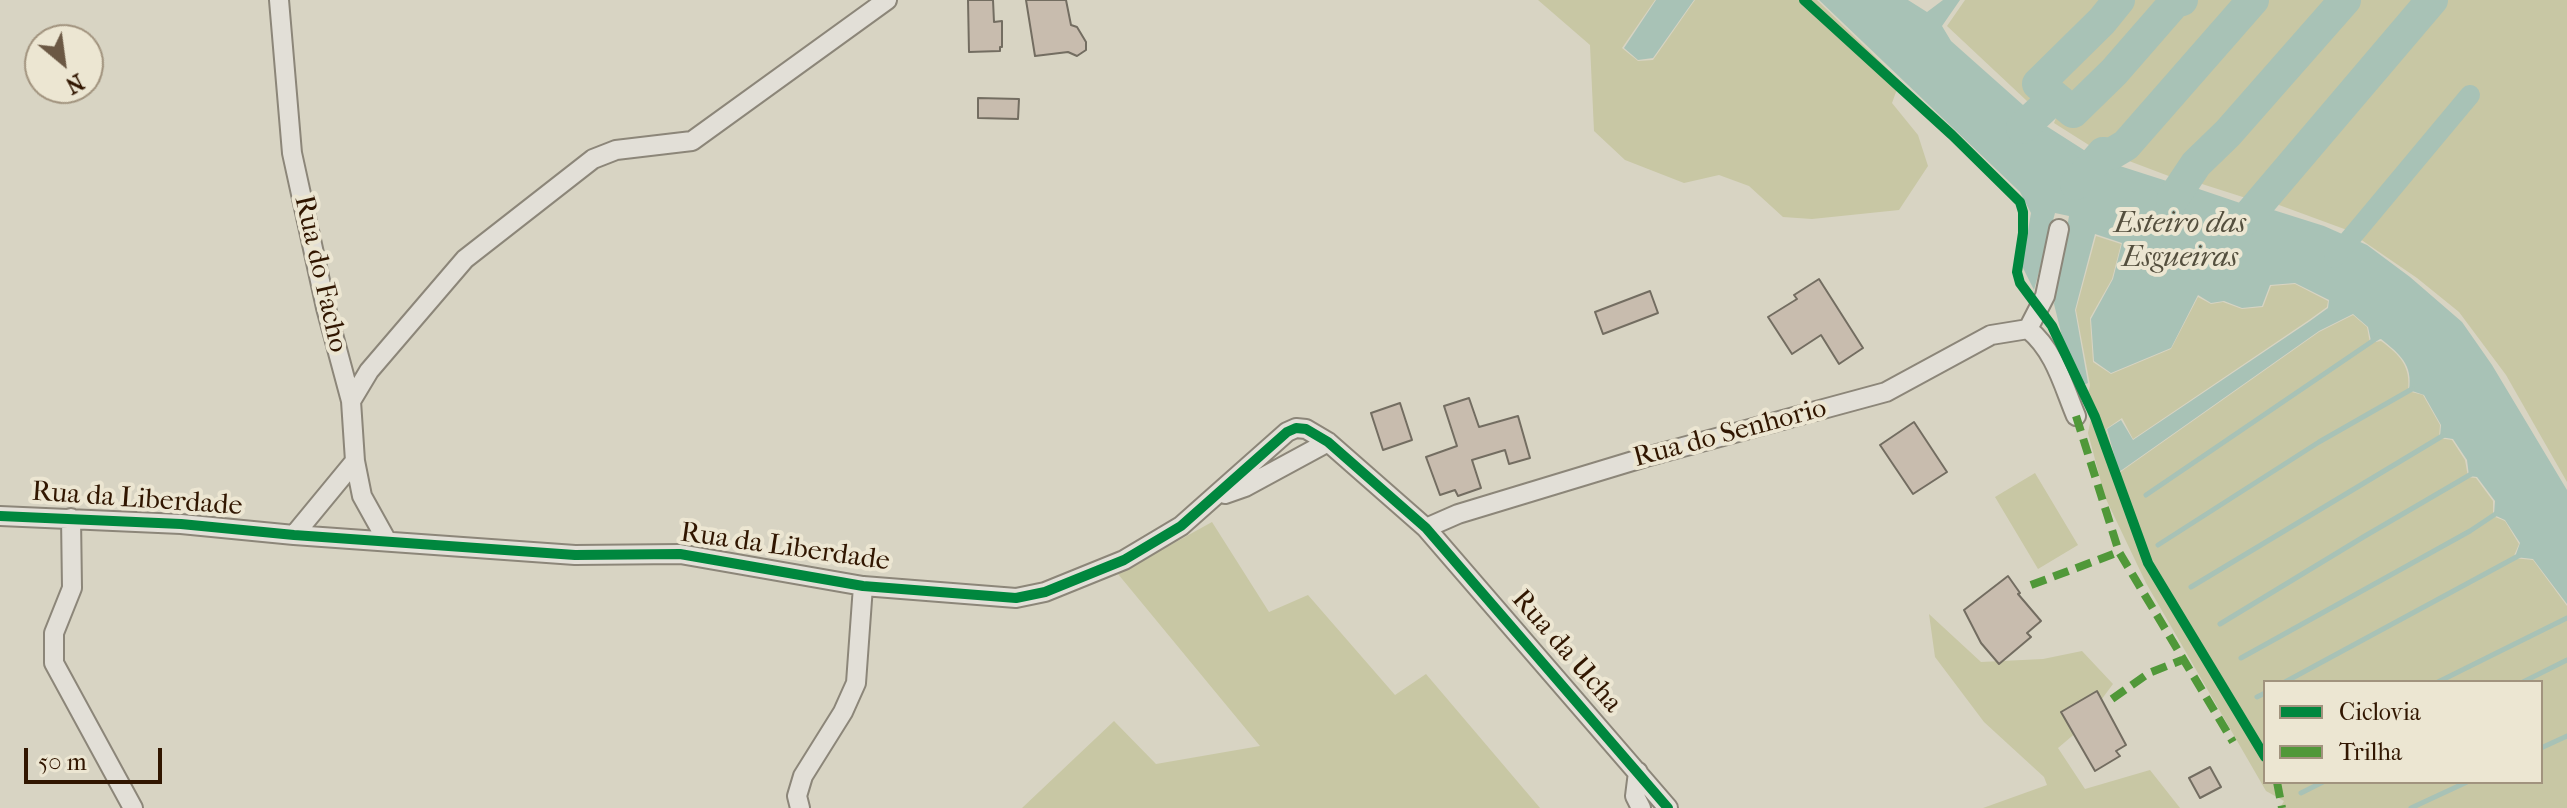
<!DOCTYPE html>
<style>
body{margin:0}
#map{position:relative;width:2567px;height:808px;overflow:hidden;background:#d8d4c3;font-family:"IM FELL French Canon",serif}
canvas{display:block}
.legend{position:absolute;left:2263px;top:680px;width:280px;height:104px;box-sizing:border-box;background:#ece6d2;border:2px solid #a1937e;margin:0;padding:10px 14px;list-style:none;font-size:24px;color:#311600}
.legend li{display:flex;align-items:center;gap:16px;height:40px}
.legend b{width:40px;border:2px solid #a1937e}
.north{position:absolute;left:24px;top:24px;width:80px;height:80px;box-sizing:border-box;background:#ece6d2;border:2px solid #a1937e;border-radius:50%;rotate:151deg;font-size:22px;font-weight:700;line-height:32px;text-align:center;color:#311600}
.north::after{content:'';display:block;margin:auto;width:28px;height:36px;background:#6b5844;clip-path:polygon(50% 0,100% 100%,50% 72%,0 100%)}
.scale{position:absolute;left:24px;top:748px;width:138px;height:36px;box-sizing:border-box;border:4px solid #311600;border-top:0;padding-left:10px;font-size:24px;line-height:28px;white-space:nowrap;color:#311600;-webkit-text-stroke:6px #ece6d2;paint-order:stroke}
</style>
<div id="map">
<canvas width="2567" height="808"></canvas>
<ul class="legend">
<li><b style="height:10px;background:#00873e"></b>Ciclovia</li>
<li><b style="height:10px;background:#509839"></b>Trilha</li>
</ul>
<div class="north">N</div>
<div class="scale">50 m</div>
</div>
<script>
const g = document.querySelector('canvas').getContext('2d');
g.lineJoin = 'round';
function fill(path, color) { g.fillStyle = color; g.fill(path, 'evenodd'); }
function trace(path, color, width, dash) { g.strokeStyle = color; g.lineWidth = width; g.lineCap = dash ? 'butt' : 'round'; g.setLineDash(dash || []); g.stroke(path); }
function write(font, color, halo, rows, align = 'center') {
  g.font = font + ' "IM FELL French Canon",serif'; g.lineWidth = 8; g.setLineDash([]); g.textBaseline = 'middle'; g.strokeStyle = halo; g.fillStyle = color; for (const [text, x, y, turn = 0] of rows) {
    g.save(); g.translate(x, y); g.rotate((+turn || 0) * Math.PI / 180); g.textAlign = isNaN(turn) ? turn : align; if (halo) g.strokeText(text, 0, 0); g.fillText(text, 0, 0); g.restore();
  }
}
fill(new Path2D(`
 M1538 0H1655L1622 48 1638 61 1653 60 1695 0H1817L1900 81 1892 103 1918 135 1928 166 1899 210 1812 219 1783 217 1749 186 1719 175 1684 183 1625 160 1594 131 1590 45Z
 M1965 0H2567V482L2506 375 2459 312 2417 278 2347 230 2279 205 2283 190 2269 183 2249 199 2202 184 2204 167 2194 162 2174 178 2092 147 2054 123 2058 113V93L2027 101 1947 26Z
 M2096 236 2121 244 2112 279 2090 318 2093 362 2111 374 2171 349 2198 297 2211 304 2223 302 2242 309 2263 307 2271 286 2295 284 2328 301 2327 307 2309 320 2133 439 2122 418 2106 429 2119 473 2319 332 2353 315 2367 327 2370 343 2381 341C2400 355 2411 366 2408 391L2423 395 2440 425 2439 438 2452 440 2465 460 2468 477 2476 478 2493 501V516L2505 521 2519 544 2513 558 2533 560 2567 606V808H2280L2284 801 2266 791 2146 583 2105 497 2088 433 2093 408 2085 392 2089 390 2090 385 2076 310ZM2265 682H2541V782H2265Z
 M2035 473 2078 545 2038 569 1995 497Z
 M1212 522 1269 612 1308 595 1395 695 1426 674 1540 808H1022L1114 721 1156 764 1260 746 1118 574Z
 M1929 614 1981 662 2043 659 2082 651 2113 684 2078 731 2058 748 2085 789 2150 770 2180 808H1983L2047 785 2044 777 1984 722 1935 657Z`), '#c8c7a4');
fill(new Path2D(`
 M1656 0H1694L1653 58 1638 60 1624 48Z
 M1819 0H1908L1927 12 1943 0H1960L1942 26 1951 41 2023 105 2055 97 2051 108 2040 122 2098 159 2176 184 2196 164 2190 186 2246 205 2273 187 2267 208 2324 226 2367 245 2410 277 2462 322 2492 365 2567 490V604L2533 559 2515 557 2520 543 2505 520 2494 515 2495 501 2477 477 2469 476 2467 460 2453 439 2440 437 2441 425 2424 395 2409 390C2413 365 2400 354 2381 339L2371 341 2368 327 2353 314 2319 331 2119 472 2107 429 2121 420 2133 440 2310 321 2328 308 2329 300 2295 283 2270 285 2262 306 2242 308 2224 301 2211 303 2198 295 2171 348 2111 373 2094 361 2091 319 2113 279 2122 243 2095 234 2075 310 2088 383 2075 389 2054 304 2069 216 2055 213 2034 290 2022 266 2031 213 2020 192Z`), '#a8c2b6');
trace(new Path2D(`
 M2146 495 2377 338
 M2158 545 2319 442 2412 389
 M2191 587 2444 435
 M2220 624 2365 536 2473 473
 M2241 658 2470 531 2497 513
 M2285 682 2520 555
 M2438 682 2567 618
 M2523 682 2567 660
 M2257 697 2265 693
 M2541 748 2567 736
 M2301 793 2323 782
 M2411 808 2467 782`), '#a8c2b6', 5);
trace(new Path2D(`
 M2334 258 2470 95`), '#a8c2b6', 20);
trace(new Path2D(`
 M2055 97 2038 84 2102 21 2119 0
 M2022 128 2055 97 2073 112 2114 72 2175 2 2182 0
 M2076 184 2103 153 2111 154 2126 145 2253 0
 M2172 200 2196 164 2228 133 2345 0
 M2245 220 2432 0`), '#a8c2b6', 32);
const building = new Path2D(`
 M968 0H993L994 22 1002 21V47H1000V51L969 52Z
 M1026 0H1066L1071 25 1077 27 1086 42V50L1077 56 1068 52 1035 56Z
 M978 98 1019 99 1018 119 978 118Z
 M1819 279 1863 348 1839 364 1821 335 1792 354 1768 317 1797 299 1794 295Z
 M1650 291 1658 313 1603 334 1595 312Z
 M1469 398 1479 427 1518 416 1530 458 1509 464 1505 450 1472 460 1481 488 1458 496 1455 490 1440 495 1426 457 1457 446 1444 406Z
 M1400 403 1412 440 1383 450 1371 413Z
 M1914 422 1947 472 1913 494 1880 445Z
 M2008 576 2020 593 2018 594 2041 621 2027 633 2031 637 1999 664 1981 643 1964 610Z
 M2097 691 2126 745 2116 751 2120 756 2095 771 2061 712Z
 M2210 767 2221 787 2200 798 2189 778Z`);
fill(building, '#c8bcae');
trace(building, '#736d61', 2);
const street = new Path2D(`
 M279 0 292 153 326 308 351 401 355 461 362 496 387 541
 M2028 329 2045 296 2059 229
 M351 401 369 371 465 259 593 159 616 150 692 141 887 0
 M1225 494 1245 487 1328 442
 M0 516 181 524 294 535 575 555 680 554 863 586 1016 598 1045 592 1124 560 1181 526 1287 432 1296 428 1306 429 1328 442 1426 528 1668 808
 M71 518 72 588 54 633V663L133 808
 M1426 528 1458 514 1646 457 1886 392 1991 335 2028 329C2055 351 2063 385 2076 416
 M294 535 355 461
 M1638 772 1635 796 1641 808
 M800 808 797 796 803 776 843 712 856 683 863 586`);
trace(street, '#8c8679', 22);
trace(street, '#e2dfd7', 18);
trace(new Path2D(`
 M2076 416 2119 552 2233 742
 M2031 585 2119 552
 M2112 699 2149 673 2182 660
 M2277 782 2282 808`), '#509839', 8, [16, 8]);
trace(new Path2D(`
 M1804 0 1952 135 2020 202 2023 212V233L2017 272 2020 283 2052 326 2095 417 2148 563 2265 757
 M0 516 181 524 294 535 575 555 680 554 863 586 1016 598 1045 592 1124 560 1181 526 1287 432 1296 428 1306 429 1328 442 1426 528 1668 808`), '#00873e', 10);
write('28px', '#311600', '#ece6d2', [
 ["Rua do Facho",320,274,77],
 ["Rua do Senhorio",1730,434,-15],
 ["Rua da Liberdade",137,500,4],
 ["Rua da Liberdade",785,548,8],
 ["Rua da Ucha",1566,652,49]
]);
write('italic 30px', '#544f3e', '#ece6d2', [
 ["Esteiro das",2180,225],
 ["Esgueiras",2180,259]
]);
</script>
